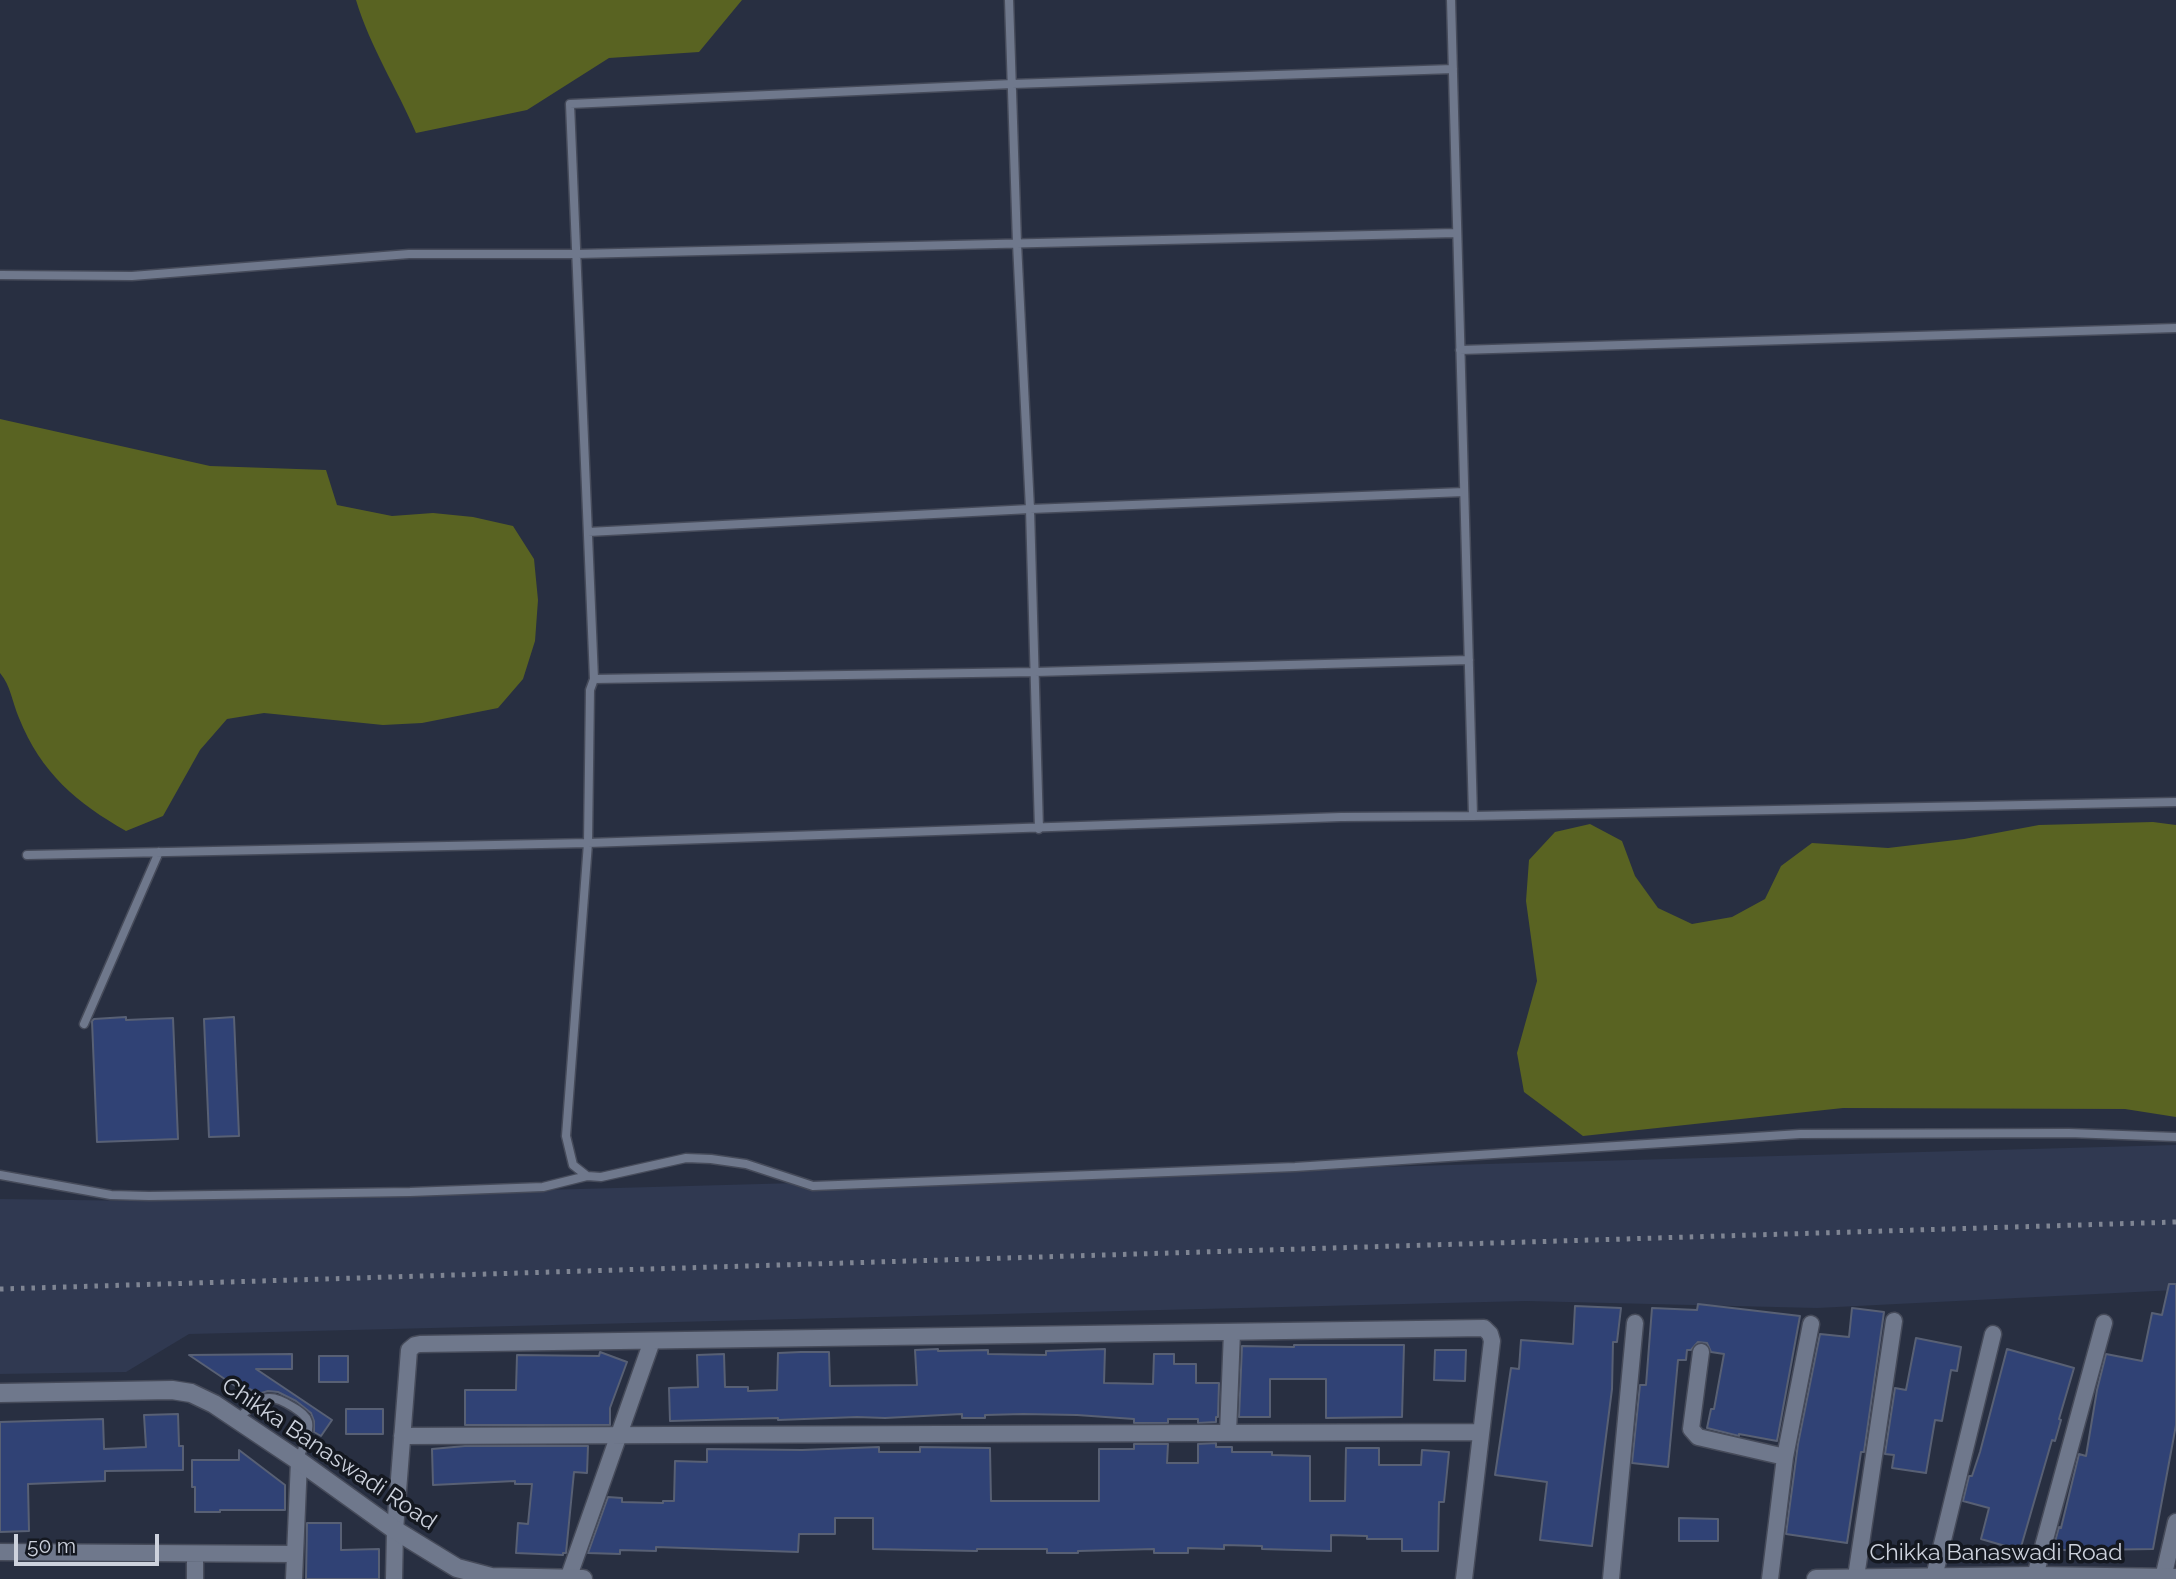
<!DOCTYPE html>
<style>
body{margin:0}
#map{position:relative;width:2176px;height:1579px;overflow:hidden;background:#282f41;font-family:Raleway,sans-serif}
canvas{display:block}
.scale{position:absolute;left:14px;top:1534px;width:145px;height:32px;box-sizing:border-box;border:4px solid #cdd2dd;border-top:0;padding-left:9px;font-size:21px;line-height:24px;white-space:nowrap;color:#cdd2dd;-webkit-text-stroke:5px #141820;paint-order:stroke}
</style>
<div id="map">
<canvas width="2176" height="1579"></canvas>
<div class="scale">50 m</div>
</div>
<script>
const g = document.querySelector('canvas').getContext('2d');
g.lineJoin = 'round';
function fill(path, color) { g.fillStyle = color; g.fill(path, 'evenodd'); }
function trace(path, color, width, dash) { g.strokeStyle = color; g.lineWidth = width; g.lineCap = dash ? 'butt' : 'round'; g.setLineDash(dash || []); g.stroke(path); }
function write(font, color, halo, rows, align = 'center') {
  g.font = font + ' Raleway,sans-serif'; g.lineWidth = 7; g.setLineDash([]); g.textBaseline = 'middle'; g.strokeStyle = halo; g.fillStyle = color; for (const [text, x, y, turn = 0] of rows) {
    g.save(); g.translate(x, y); g.rotate((+turn || 0) * Math.PI / 180); g.textAlign = isNaN(turn) ? turn : align; if (halo) g.strokeText(text, 0, 0); g.fillText(text, 0, 0); g.restore();
  }
}
fill(new Path2D(`
 M2176 1145V1290L1817 1308 1526 1301 189 1334 126 1372 0 1374V1199L144 1201Z`), '#303951');
fill(new Path2D(`
 M356 0H742L699 52 609 58 527 110 416 133C397 88 370 47 356 0Z
 M0 419 210 466 326 470 337 505 392 516 433 513 473 517 513 526 534 559 538 600 535 641 523 679 498 708 422 723 383 725 264 713 227 719 200 750 163 816 126 831C77 803 41 773 19 718 12 702 11 686 0 673Z
 M2153 822 2176 825V1117L2125 1109 1843 1108 1583 1136 1524 1092 1517 1053 1537 981 1526 901 1529 860 1555 832 1590 824 1622 841 1635 876 1658 908 1692 924 1732 917 1765 899 1781 866 1812 843 1888 848 1964 839 2039 825Z`), '#596322');
const building = new Path2D(`
 M126 1017V1020L173 1018 178 1139 97 1142 92 1021 94 1019Z
 M234 1017 239 1136 209 1137 204 1019Z
 M2169 1284H2176V1425L2153 1549 2088 1550V1552L2053 1549 2059 1527 2061 1528 2079 1454 2086 1456 2097 1390 2106 1354 2142 1361 2152 1313 2162 1315Z
 M1698 1304 1800 1316 1777 1441 1739 1434V1436L1707 1428 1711 1409H1714L1724 1354 1711 1352 1707 1343 1698 1342 1691 1350H1687L1686 1360H1678L1668 1467 1632 1463 1640 1385H1646L1652 1308 1697 1310Z
 M1575 1306 1621 1308 1617 1342H1613L1612 1389 1592 1546 1540 1540 1547 1482 1495 1475 1511 1368 1519 1369 1521 1340 1573 1344Z
 M1852 1308 1884 1312 1864 1452H1861L1847 1543 1786 1534 1798 1444 1820 1334 1849 1337Z
 M1916 1338 1961 1347 1957 1371 1951 1370 1942 1421 1935 1420 1926 1473 1892 1468 1894 1455 1885 1454 1895 1388 1906 1390Z
 M1294 1345H1404L1402 1417 1326 1418V1379H1270V1417H1239L1242 1346 1294 1347Z
 M938 1349V1351L988 1350V1354L1046 1355V1351L1105 1349 1104 1383 1153 1384 1154 1354H1174V1364H1196V1383H1219L1218 1417H1216V1422L1198 1423V1419H1168V1423H1134V1419L1077 1415 1023 1414 985 1415V1418H962V1414L885 1418 857 1417 778 1420V1418L670 1421 669 1388 698 1387 697 1355 724 1354 725 1387H748V1391L777 1390 778 1353 801 1352H829L830 1386 917 1385 915 1350Z
 M2007 1349 2074 1368 2059 1419 2061 1420 2055 1441 2052 1440 2021 1547 2019 1550 1981 1539 1989 1508 1963 1501 1969 1476H1972L1980 1452Z
 M1435 1350H1466L1465 1381 1434 1380Z
 M600 1352 627 1362 610 1408V1425H465V1390H516L517 1355 599 1356Z
 M292 1354V1369H256L332 1420 321 1436 314 1432V1421L311 1413 296 1401 278 1392 268 1391 258 1394 250 1389V1396L189 1355Z
 M319 1356H348V1382H319Z
 M346 1409H383V1434H346Z
 M178 1414 179 1446H183V1470L105 1471V1481L28 1484 29 1531 0 1532V1422L103 1419 104 1449 146 1447 144 1415Z
 M1216 1443V1447H1232V1452H1272V1455L1310 1456V1501H1345L1346 1448H1379V1465H1421L1422 1450 1449 1452 1444 1502H1439L1438 1551H1402V1539H1367V1536L1331 1535V1551L1262 1549V1546L1224 1545V1549L1188 1548V1553H1154V1549L1078 1551V1553H1047V1549H977V1551L873 1549V1518H835V1534H799L798 1552 656 1547V1551L620 1550V1554L588 1553 608 1497 622 1498V1502L663 1503V1501H674L675 1461 707 1462V1449L802 1450 879 1447V1452H920V1447L990 1448 991 1501H1099V1449H1134V1444H1168L1167 1463H1198V1444Z
 M465 1446H588L587 1473 574 1472 566 1553H563V1555L516 1553 518 1523 528 1524 532 1484H515V1481L433 1485 432 1449Z
 M239 1450 285 1485V1510H220V1512H195V1487H192V1460H239Z
 M1679 1518 1718 1519V1541H1679Z
 M307 1523H341V1550L379 1549V1579H306Z`);
fill(building, '#304275');
trace(building, '#586074', 2);
const service = new Path2D(`
 M1009 0 1017 243 1030 509 1039 829
 M1451 0 1473 816
 M1453 69 1012 84 570 104 594 679 590 690 588 843 566 1136 573 1165 587 1176 601 1177 686 1158 711 1159 746 1164 813 1186 1295 1167 1800 1134 2069 1133 2176 1137
 M0 275 132 276 409 254H577L1456 233
 M1460 350 2176 328
 M588 532 1030 509 1464 492
 M594 679 1035 672 1469 660
 M27 855 588 843 1341 817 1473 816 2176 802
 M84 1024 159 852
 M0 1175 111 1195 149 1196 410 1192 543 1187 587 1176
 M237 1419C260 1400 265 1389 293 1407 299 1411 306 1415 308 1422 310 1433 302 1449 299 1459`);
const minor = new Path2D(`
 M1701 1352 1691 1429 1698 1437 1785 1457
 M1228 1433 1232 1332
 M402 1436 1481 1432
 M0 1552 294 1554
 M195 1554V1579
 M2035 1576 2104 1323
 M1856 1577 1894 1321
 M1934 1577 1993 1334
 M2163 1578 2176 1522
 M294 1579 299 1461
 M394 1579 395 1530 409 1350 415 1345 420 1344 1484 1328 1490 1334 1492 1341 1464 1579
 M568 1579 652 1341
 M1611 1579 1635 1323
 M1770 1579 1785 1457 1811 1324`);
const secondary = new Path2D(`
 M0 1393 172 1390 191 1393 214 1404 299 1461 395 1530 457 1568 491 1577 583 1579
 M1816 1579 2035 1576 2176 1578`);
trace(service, '#464b5a', 11);
trace(minor, '#464b5a', 19);
trace(secondary, '#464b5a', 21);
trace(service, '#6f788c', 8);
trace(minor, '#6f788c', 16);
trace(secondary, '#6f788c', 18);
trace(new Path2D(`
 M0 1289 2176 1222`), '#7f8593', 5, [3.5, 7]);
write('23px', '#cdd2dd', '#141820', [
 ["Chikka Banaswadi Road",329,1454,34],
 ["Chikka Banaswadi Road",1996,1553]
]);
</script>
